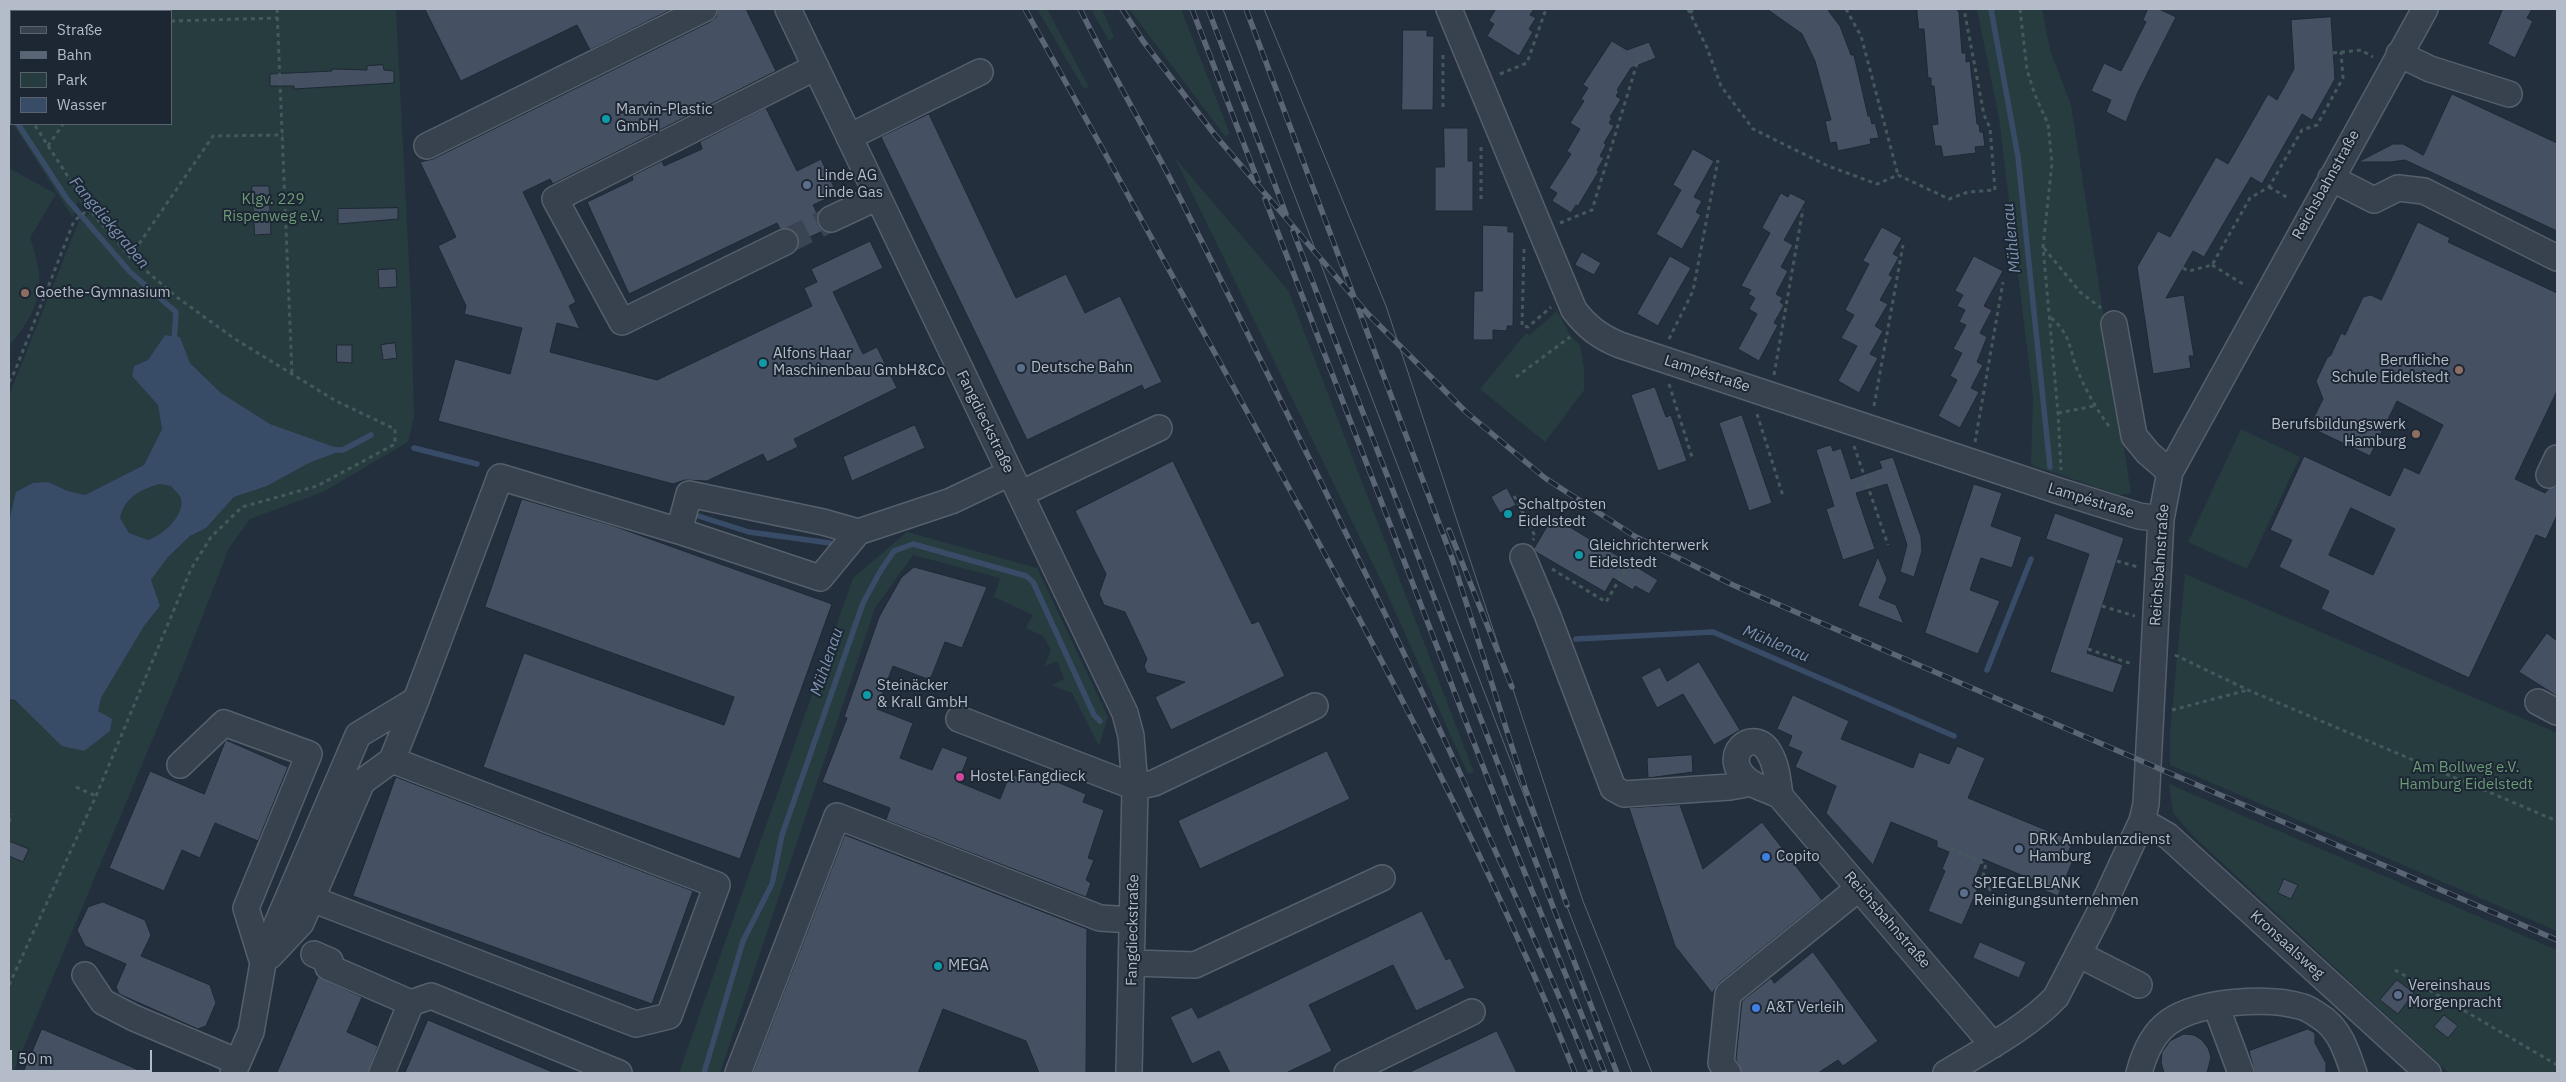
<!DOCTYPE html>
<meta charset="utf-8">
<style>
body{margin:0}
#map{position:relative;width:2566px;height:1082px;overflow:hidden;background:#242f3e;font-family:"IBM Plex Sans",sans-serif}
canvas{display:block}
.frame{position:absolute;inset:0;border:10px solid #b4bcc9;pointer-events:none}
.legend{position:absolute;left:10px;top:10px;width:162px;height:115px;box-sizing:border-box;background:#1d2633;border:1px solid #59626f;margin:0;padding:6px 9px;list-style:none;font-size:15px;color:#b4bcc9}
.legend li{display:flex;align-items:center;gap:10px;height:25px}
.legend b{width:25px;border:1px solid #59626f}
.scale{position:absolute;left:10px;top:1050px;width:142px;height:22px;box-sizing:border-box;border:2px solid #b4bcc9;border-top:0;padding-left:6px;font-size:15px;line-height:18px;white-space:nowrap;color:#b4bcc9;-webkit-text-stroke:4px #1d2633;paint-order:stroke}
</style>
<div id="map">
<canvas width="2566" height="1082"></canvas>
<div class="frame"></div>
<ul class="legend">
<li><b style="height:6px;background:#38414e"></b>Straße</li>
<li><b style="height:6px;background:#5a6575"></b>Bahn</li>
<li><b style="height:14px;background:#263c3f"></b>Park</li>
<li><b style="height:14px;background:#394c67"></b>Wasser</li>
</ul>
<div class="scale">50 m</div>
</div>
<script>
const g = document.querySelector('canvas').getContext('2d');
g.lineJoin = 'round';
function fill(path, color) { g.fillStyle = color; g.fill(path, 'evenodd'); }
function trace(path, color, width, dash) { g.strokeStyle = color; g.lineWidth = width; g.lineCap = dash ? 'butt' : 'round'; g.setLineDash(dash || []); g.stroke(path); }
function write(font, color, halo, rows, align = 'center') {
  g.font = font + ' "IBM Plex Sans",sans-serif'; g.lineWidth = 4; g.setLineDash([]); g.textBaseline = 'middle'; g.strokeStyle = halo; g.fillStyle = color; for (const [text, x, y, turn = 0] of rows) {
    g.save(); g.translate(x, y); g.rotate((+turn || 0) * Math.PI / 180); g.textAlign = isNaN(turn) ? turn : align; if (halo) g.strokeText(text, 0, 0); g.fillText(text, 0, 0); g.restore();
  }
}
fill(new Path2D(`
 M9 9H396L411 303 414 417 408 442 323 492 250 519 229 548 182 669 13 1073H9V699L100 738 110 731 98 711 101 698 144 626 160 607 151 580 168 557 190 536 206 528 234 497 267 486 309 463 342 450 270 424 221 393 190 363 180 337 165 335 148 360 134 366 132 376 158 405 162 429 144 465 85 495 68 491 48 482 9 522V395L79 221 89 214 78 201 73 218 13 124H171V11H11V122L9 118Z
 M1037 9H1047L1089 87 1084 89Z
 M1091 9H1102L1114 37 1109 41Z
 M1129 9H1181L1230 134 1225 136Z
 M1977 9H2042L2050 50 2071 105 2131 493 2119 495 2031 465 2033 397 1999 118Z
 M1175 158 1288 290 1474 772 1468 774 1385 589Z
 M9 168 56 194 30 238C47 285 41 308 9 346Z
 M1557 311 1571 336 1580 345 1584 368V390L1545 442 1480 389 1526 333 1530 335Z
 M2241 429 2300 457 2247 569 2188 542Z
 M159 484 171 486C174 490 180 495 181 499 186 515 161 535 149 540L129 533 120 519C126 497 138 491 159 484Z
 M907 532 1037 568 1108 717 1099 746 1072 693 1052 685 1064 679 1057 661 1044 667 1051 650 1043 636 1026 628 1033 615 994 597 1000 578 913 555 875 608 720 1073H679L853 578Z
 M2185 574 2557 733V931L2170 765V733Z
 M2169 784 2557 950V1073H2449L2192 835 2173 813Z`), '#263c3f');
fill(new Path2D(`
 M165 335 180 337 190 363 221 393 270 424 343 450 309 463 267 486 234 497 206 528 190 536 168 557 151 580 160 606 144 626 101 698 98 711 112 719 110 731 84 751 62 746 15 700 9 699V522L16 492 33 483 48 482 68 491 85 495 144 465 162 429 158 405 132 376 134 366 148 360ZM159 484 171 486C174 490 180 495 181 499 185 516 161 536 148 540L129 533 120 518C126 497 138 491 159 484Z`), '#394c67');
trace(new Path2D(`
 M1991 9 2018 157 2050 467
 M9 109 11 113
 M18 124 67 199 130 272 176 312 174 343
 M414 448 477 464
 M335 450H343L371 435
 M692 514 749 532 830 543
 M1576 639 1713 632 1954 736
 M1987 670 2031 559
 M704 1073 743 941 772 884 782 835 863 603 881 570 894 551 913 544 1026 576 1033 582 1094 715 1100 721`), '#394c67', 5.5);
const building = new Path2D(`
 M425 9H672L590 50 577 25 461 81Z
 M718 9H746L776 71 553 184 550 179 523 192 576 302 569 306 580 329 557 323 550 352 657 380 812 306 804 288 817 282 811 269 870 241 883 268 833 292 863 354 877 347 897 388 794 439 798 447 767 462 763 454 707 481 685 480 673 484 438 421 455 359 510 374 522 328 464 314 466 306 438 246 456 237 420 162 433 159 710 22 716 17Z
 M1496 9H1534L1530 15 1536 18 1529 29 1533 32 1519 56 1487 36 1494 24 1489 21Z
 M1767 9H1827L1840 26 1851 55H1854L1868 116H1870L1872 124 1875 123 1879 138 1870 139 1871 144 1838 151 1836 142 1830 143 1825 121 1831 120 1815 61 1802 34Z
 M1917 9H1956L1959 12 1962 53H1966V62L1970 61 1977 124H1979L1980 132H1983L1985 146 1975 147 1976 153 1943 157 1941 146H1935L1932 125 1938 124 1934 86H1931V78H1928L1924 29H1919Z
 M2148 9H2159L2176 17 2138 92 2126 122 2106 112 2111 100 2091 91 2104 63 2121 71 2146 22 2143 20Z
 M2503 9H2532L2527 18 2533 21 2515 58 2488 44Z
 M2331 17 2335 79 2312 120 2302 114 2262 184 2251 177 2204 257 2193 251 2166 298 2184 295 2194 356H2189L2191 368 2153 374 2137 267 2158 231 2170 237 2216 157 2228 164 2268 94 2277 100 2294 69 2291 20Z
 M1403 30H1427V36H1434L1433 110H1402Z
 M1612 41 1627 50 1649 42 1656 58 1631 68 1617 90 1619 91 1616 96 1621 99 1610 117 1612 118 1609 123 1614 126 1604 143 1606 145 1600 156 1604 158 1597 170 1599 171 1578 206 1576 205 1571 213 1552 201 1557 193 1549 188 1571 154 1567 151 1580 129 1570 123 1584 101 1581 99 1588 88 1583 85Z
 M383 65 384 70 394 71V83L294 89V86H270V74L332 71V69L367 70V66Z
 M2452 94 2557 143V231L2405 160 2391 162H2358L2393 144H2403L2423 155Z
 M766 108 797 171 821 159 837 194 813 205 818 215V225L823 231 799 242 793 230 780 229 777 223 629 294 587 202 633 180 632 176 662 161 664 166 702 149 700 142Z
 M929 114 1016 298 1066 274 1085 313 1120 296 1162 382 1144 390 1142 385 1027 440 881 137Z
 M1444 128H1468V161H1473V211H1435V167H1444Z
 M1693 149 1714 161 1694 197 1702 201 1696 212 1701 215 1682 249 1656 234 1681 190 1673 185Z
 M252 186H269L271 234 255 235Z
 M1781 193 1788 197 1790 193 1806 201 1784 240 1793 245 1781 267 1788 271 1776 294 1783 298 1780 302 1784 305 1774 323 1778 325 1759 361 1738 349 1757 314 1749 309 1755 298 1748 294 1751 290 1741 286 1770 233 1762 228Z
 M398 208V219L338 224V209Z
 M2418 222 2450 238 2448 242 2557 293V391L2515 479 2545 493 2548 489 2557 487V515L2546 539 2536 535 2469 678 2321 609 2329 591 2279 567 2292 540 2270 530 2304 456 2390 496 2404 467 2419 474 2443 425 2397 401 2370 456 2309 427 2323 399 2316 381 2327 358 2331 355 2341 333 2345 335 2363 297 2371 295 2381 300ZM2351 508 2395 529 2373 575 2329 555Z
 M1483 225 1508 226V232H1514L1513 326H1507V331L1493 330V340H1473L1474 291H1482Z
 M1882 227 1902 238 1893 254 1899 257 1889 275 1893 277 1880 300 1888 304 1875 326 1883 331 1870 354 1878 358 1859 393 1838 381 1857 346 1841 338 1854 315 1845 310 1869 264 1863 261Z
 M1582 252 1601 263 1594 275 1575 265Z
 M1670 256 1691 268 1658 326 1637 314Z
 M1974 256 2003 271 1984 306 1992 310 1980 333 1987 337 1977 362 1983 365 1971 388 1979 392 1960 428 1938 416 1957 380 1950 376 1962 353 1953 349 1966 325 1959 322 1965 310 1957 306 1963 295 1955 291Z
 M396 269 397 287 379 288 378 270Z
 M395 343 397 358 383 360 381 345Z
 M337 345H352V363L337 362Z
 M1655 387 1666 417 1671 415 1687 461 1658 471 1631 395Z
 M1742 415 1772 503 1749 511 1719 423Z
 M915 425 925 448 852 481 843 457Z
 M1831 445 1833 451 1841 448 1851 479 1882 468 1879 461 1893 457 1921 537 1922 551 1914 577 1900 572 1907 545 1887 484 1856 493 1875 549 1843 560 1826 509 1834 506 1816 450Z
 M1173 461 1252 624 1259 621 1285 676 1171 730 1155 697 1185 682 1147 673 1144 666 1147 659 1125 612 1104 605 1099 594 1106 574 1075 511Z
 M1974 484 2002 493 1991 526 2022 537 2012 568 1981 558 1970 590 2000 601 1978 654 1925 633Z
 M1507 488 1516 505 1500 513 1491 497Z
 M522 499 614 526 832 604 740 859 483 767 524 653 724 725 734 697 485 607Z
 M2055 513 2124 538 2087 653 2123 665 2113 693 2050 672 2089 554 2046 539Z
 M1553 517 1658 580 1649 594 1635 586 1633 590 1613 578 1605 592 1536 552 1534 549Z
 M1878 557 1887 579 1879 598 1896 605 1904 624 1858 606Z
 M914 567 987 587 962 648 945 642 930 680 893 666 877 709 913 723 900 758 932 770 942 747 968 757 958 782 1000 799 1010 774 1022 778 1026 769 1086 794 1083 802 1104 810 1088 858 1094 860 1086 880 1091 883 1086 897 886 820 890 808 822 782 847 718 844 717 879 617 901 578Z
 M2547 633 2557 641V696L2519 672Z
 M1699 662 1740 730 1714 745 1683 694 1657 708 1641 677 1660 667 1667 681Z
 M1793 695 1849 721 1841 739 1913 768 1919 752 1949 764 1957 746 1985 758 1968 798 2073 841 2067 855 2074 858 2058 896 2036 887 2038 882 1983 859 1972 886 1978 888 1962 925 1928 911 1945 871 1942 869 1949 852 1937 847V841L1891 822 1873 865 1826 813 1836 786 1795 767 1802 752 1788 746 1792 736 1777 729Z
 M226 740 288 767 258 841 215 823 200 858 182 850 164 891 109 868 150 771 204 794Z
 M1327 751 1350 799 1200 869 1178 821Z
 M1692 755 1693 772 1648 778 1647 758Z
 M396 777 693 891 652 1004 353 896Z
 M1680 805 1703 869 1762 822 1822 900 1719 983 1712 993 1675 946 1629 808Z
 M845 835 1087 929 1086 1073H1039L1026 1041 943 1009 918 1073H753Z
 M9 841 29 849 23 862 9 856Z
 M2284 879 2298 885 2291 899 2278 893Z
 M103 902 145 920 151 935 141 956 210 985 216 1003 206 1026 198 1029 119 994 116 987 126 964 85 946 77 930 88 907Z
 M1422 911 1446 960 1450 958 1465 988 1416 1011 1393 965 1309 1005 1332 1051 1286 1073H1230L1219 1051 1192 1064 1170 1017 1192 1007 1198 1018Z
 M1980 942 2026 962 2019 978 1973 958Z
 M1813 952 1878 1041 1843 1066 1838 1060 1818 1073H1742L1736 1059 1742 1001 1771 978 1774 983Z
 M318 977 362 997 347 1032 378 1046 368 1073H277Z
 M2397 980 2414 993 2398 1014 2380 1000Z
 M2444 1015 2458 1026 2448 1038 2434 1027Z
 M428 1020 555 1073H405Z
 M42 1029 146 1073H23Z
 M2308 1029 2315 1033V1043L2326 1063V1073H2255L2249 1051Z
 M1497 1031 1517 1073H1408Z
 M2184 1034 2194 1035 2202 1040 2208 1048 2211 1057 2207 1073H2164L2161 1062 2162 1052 2170 1041Z`);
fill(building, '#455162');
trace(building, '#1f2835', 1);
trace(new Path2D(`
 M785 242 831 219`), '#3a4453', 25, [25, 12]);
const minor = new Path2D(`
 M788 9 1125 713 1131 736 1135 787 1129 1073
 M1449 9 1574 310C1587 327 1600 337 1620 345L2056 490 2139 516 2161 519
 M2399 54 2430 69 2509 94
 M849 137 980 72
 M427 146 704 9
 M2331 178 2374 200 2398 188 2424 191 2557 258
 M831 219 878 197
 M785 242 622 322 555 199 816 67
 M2114 324 2134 436 2148 453 2170 472
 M2549 475 2557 458
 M1020 494 1159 428
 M679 531 689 494 823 522 858 532
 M1523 557 1547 614 1613 788 1624 794 1730 787 1752 783
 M2538 702 2557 712
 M959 719 1135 787 1154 783 1315 706
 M180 765 224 723 309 754 246 908 263 963
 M1780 796C1778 782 1777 766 1770 754 1754 723 1715 758 1751 783 1760 788 1771 791 1780 796L1993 1045
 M2142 821 2168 836 2428 1073
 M312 899 636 1024 669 1016 717 885 392 760
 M314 954 330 961 328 967 411 1003
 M2078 954 2139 985
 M270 956 301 923 362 782 392 760 416 700
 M1133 963 1195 965 1382 878
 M85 975 103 1002 134 1018 238 1062
 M2216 1006 2241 1073
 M233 1073 251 1032 263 963 270 940 358 735 416 700 500 477 679 531 820 578 858 532 951 501 1010 473
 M382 1073 411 1003 431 996 619 1073
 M738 1073 837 816 1100 918 1132 920
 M1347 1073 1472 1012
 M1728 1073 1721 1063 1728 994 1859 888
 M1946 1073C1982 1051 2028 1027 2056 997L2099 914 2142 821 2146 804 2161 519 2170 472 2425 9
 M2139 1073C2144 1054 2152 1034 2169 1022 2199 1001 2268 996 2303 1007 2310 1009 2319 1016 2325 1020 2342 1034 2347 1054 2354 1073`);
trace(minor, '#565f6c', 28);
trace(new Path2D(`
 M277 9 292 374
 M1688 9 1707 48 1721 86 1753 129 1828 166 1877 184 1898 175 1949 199 1968 192 1995 190 1990 128 1984 115 1964 9
 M1846 9 1861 36 1898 175
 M2020 9 2027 70 2035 95 2048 124 2052 163 2043 247 2058 413 2061 470
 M1690 13 1694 9
 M171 21 278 18
 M2333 53 2361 50 2373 57
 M1443 55V107
 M1500 74 1527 63 1546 9
 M9 83 11 87
 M48 146 63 124
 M2269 187 2290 199
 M1481 199V145
 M1560 223 1592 210 1639 57
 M2044 248 2080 292 2101 308
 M1524 249 1522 326 1528 327 1551 307
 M130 257 213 136 283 135
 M2212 265 2243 284
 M2183 268 2189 271 2212 265 2250 198 2269 187 2302 130 2317 125 2343 78 2341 52
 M2051 318C2071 334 2069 349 2078 372 2087 392 2096 409 2109 426
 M1669 339 1693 291 1718 160
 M1774 375 1803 209
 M1516 377 1570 337
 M9 382 15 371 74 221 89 209
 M1669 384 1692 457
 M1874 406 1903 245
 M2058 413 2094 406
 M1757 414 1783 496
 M1975 442 2003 282
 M1854 446 1888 545
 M1514 496 1535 536 1533 540
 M2117 561 2138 567
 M1552 569 1606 602 1625 570
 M2102 606 2135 616
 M2088 649 2132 664
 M2175 655 2248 690 2557 821
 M2172 710 2248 690
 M76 787 96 796
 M9 822 12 814
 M1952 847 1953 850 1986 864 1983 876 1998 905
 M2395 970 2557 1065
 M9 985 96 796 191 569 211 537 242 507 317 486 395 444V429L336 401 235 339 178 298 130 257 89 209 34 124`), '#44595c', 3, [4, 4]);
trace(minor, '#38414e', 25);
trace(new Path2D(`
 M1223 9C1360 364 1493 720 1632 1073
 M1264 9 1386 306 1583 901 1652 1073`), '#5a6575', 1);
const rail = new Path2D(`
 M1025 9C1108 158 1190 308 1272 457 1381 656 1491 862 1575 1073
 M1080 9C1114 78 1154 144 1188 214 1329 497 1471 780 1591 1073
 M1122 9 1143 41 1215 135 1368 314 1466 412 1545 478 1636 537 1733 585 2557 940
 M1192 9 1258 181
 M1208 9 1286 214
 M1246 9 1452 558 1526 791 1567 905
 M1265 199 1504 821 1605 1073
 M1293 231 1617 1073
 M1449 530 1512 687`);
trace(rail, '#5a6575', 5.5);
trace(rail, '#1d2633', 4, [11]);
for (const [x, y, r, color] of [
 [606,119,5,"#0f9aa8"],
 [807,185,5,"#5c6f8a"],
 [25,293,5,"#8d6e63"],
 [763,363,5,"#0f9aa8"],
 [1021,368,5,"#5c6f8a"],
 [2459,370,5,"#8d6e63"],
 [2416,434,5,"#8d6e63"],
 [1508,514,5,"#0f9aa8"],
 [1579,555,5,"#0f9aa8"],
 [867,695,5,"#0f9aa8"],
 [960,777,5,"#d1479c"],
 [2019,849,5,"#5c6f8a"],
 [1766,857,5,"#3f7fe0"],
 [1964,893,5,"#5c6f8a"],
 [938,966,5,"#0f9aa8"],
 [2398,995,5,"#5c6f8a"],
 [1756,1008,5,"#3f7fe0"]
]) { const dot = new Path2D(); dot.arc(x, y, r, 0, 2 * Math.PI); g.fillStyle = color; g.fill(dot); trace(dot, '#1d2633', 2); }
write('15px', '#b4bcc9', '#1d2633', [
 ["Marvin-Plastic",616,110],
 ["GmbH",616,127],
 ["Linde AG",817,176],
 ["Linde Gas",817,193],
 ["Goethe-Gymnasium",35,293],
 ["Alfons Haar",773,354],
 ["Maschinenbau GmbH&Co",773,371],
 ["Berufliche",2449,361,"right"],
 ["Schule Eidelstedt",2449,378,"right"],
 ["Deutsche Bahn",1031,368],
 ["Berufsbildungswerk",2406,425,"right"],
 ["Hamburg",2406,442,"right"],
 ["Schaltposten",1518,505],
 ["Eidelstedt",1518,522],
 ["Gleichrichterwerk",1589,546],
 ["Eidelstedt",1589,563],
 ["Steinäcker",877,686],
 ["& Krall GmbH",877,703],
 ["Hostel Fangdieck",970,777],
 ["DRK Ambulanzdienst",2029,840],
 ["Hamburg",2029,857],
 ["Copito",1776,857],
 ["SPIEGELBLANK",1974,884],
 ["Reinigungsunternehmen",1974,901],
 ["MEGA",948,966],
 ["Vereinshaus",2408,986],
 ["Morgenpracht",2408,1003],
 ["A&T Verleih",1766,1008]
], 'left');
write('15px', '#b4bcc9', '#1d2633', [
 ["Reichsbahnstraße",2326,185,-61],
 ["Lampéstraße",1707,374,18],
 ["Fangdieckstraße",985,422,64],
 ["Lampéstraße",2091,501,17],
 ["Reichsbahnstraße",2160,565,-86],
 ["Reichsbahnstraße",1887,920,49],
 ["Fangdieckstraße",1133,930,-89],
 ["Kronsaalsweg",2287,945,42]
]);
write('15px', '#6b9a76', '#1d2633', [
 ["Klgv. 229",273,200],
 ["Rispenweg e.V.",273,217],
 ["Am Bollweg e.V.",2466,768],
 ["Hamburg Eidelstedt",2466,785]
]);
write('italic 16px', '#7c92b1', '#1d2633', [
 ["Fangdiekgraben",109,223,50],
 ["Mühlenau",2012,238,-96],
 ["Mühlenau",1776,644,23],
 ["Mühlenau",827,662,-71]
]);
</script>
